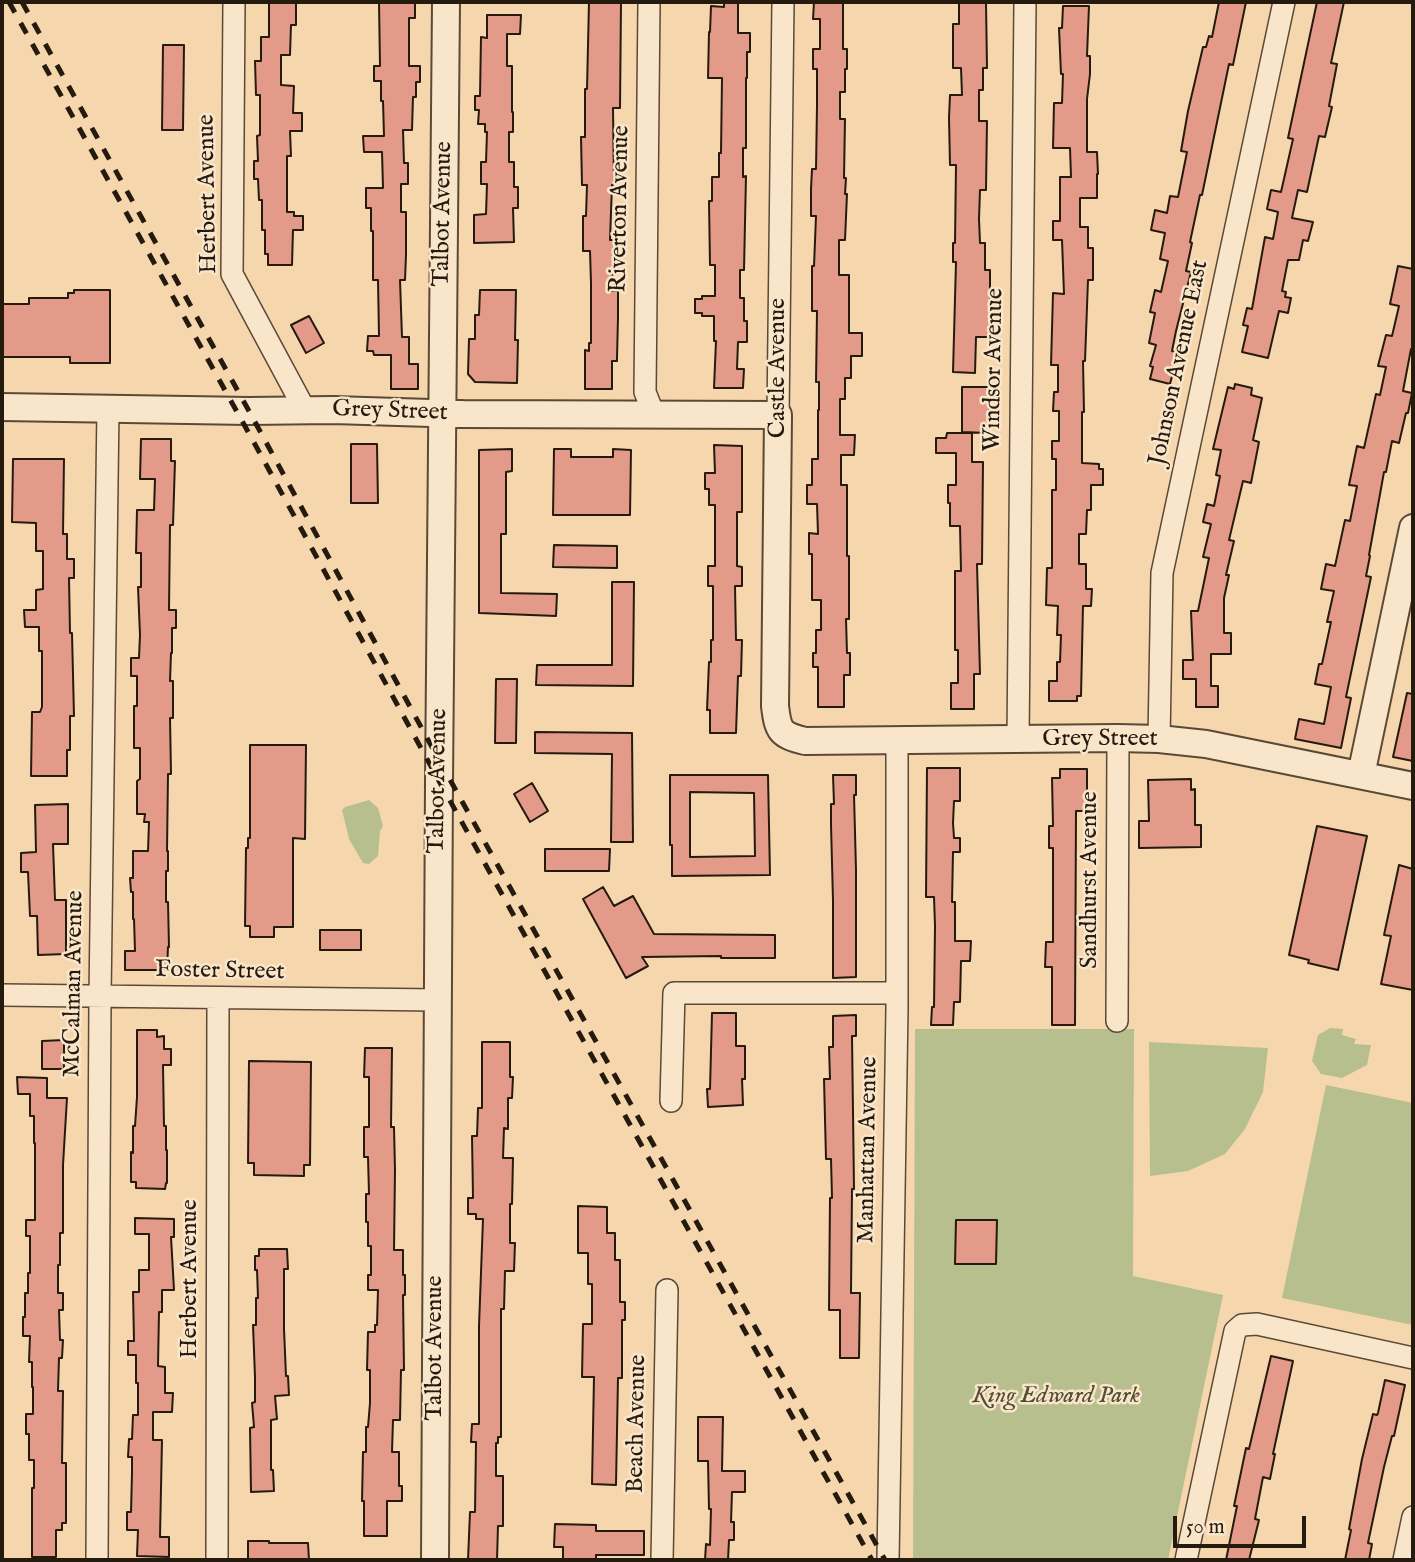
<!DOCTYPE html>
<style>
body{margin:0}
#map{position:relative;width:1415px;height:1562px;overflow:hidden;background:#f6d7ad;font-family:"IM FELL English",serif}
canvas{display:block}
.frame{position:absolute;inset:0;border:4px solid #251a0e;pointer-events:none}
.scale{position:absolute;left:1173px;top:1516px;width:133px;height:32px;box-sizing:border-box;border:4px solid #251a0e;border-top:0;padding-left:9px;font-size:21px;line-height:24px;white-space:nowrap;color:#251a0e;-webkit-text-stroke:5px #f9e5ca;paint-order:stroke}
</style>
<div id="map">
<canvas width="1415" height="1562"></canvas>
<div class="frame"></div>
<div class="scale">50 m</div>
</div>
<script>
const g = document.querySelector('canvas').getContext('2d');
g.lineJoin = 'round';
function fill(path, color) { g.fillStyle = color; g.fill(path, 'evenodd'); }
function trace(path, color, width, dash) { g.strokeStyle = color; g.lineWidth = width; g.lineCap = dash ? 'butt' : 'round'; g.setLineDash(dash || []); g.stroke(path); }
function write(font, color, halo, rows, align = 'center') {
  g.font = font + ' "IM FELL English",serif'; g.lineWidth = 5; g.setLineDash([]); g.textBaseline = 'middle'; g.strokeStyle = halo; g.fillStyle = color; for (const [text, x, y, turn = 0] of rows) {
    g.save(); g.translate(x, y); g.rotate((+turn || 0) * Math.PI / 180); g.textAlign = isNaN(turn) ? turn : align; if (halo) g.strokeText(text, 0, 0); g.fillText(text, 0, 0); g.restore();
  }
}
fill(new Path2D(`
 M369 800 378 808 383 826 380 831 378 856 369 864 363 863 349 839 342 810 345 807Z
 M1330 1028 1343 1029 1342 1035 1356 1039 1354 1044 1371 1045 1367 1065 1342 1078 1321 1074 1312 1061 1318 1035Z
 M915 1029H1134L1133 1276 1223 1295 1168 1560H913Z
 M1149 1042 1268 1048 1263 1092 1245 1129 1225 1154 1188 1171 1150 1176Z
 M1326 1085 1413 1103V1325L1282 1298Z`), '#b7bf8e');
const building = new Path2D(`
 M269 2H296V25H291L290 55H281V85L294 86 293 113H302V131H290L291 156H287V212H294V216H303V230H293L292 265H268V254H265V230H262V200H259L258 179H254V161H258L257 136 260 135V95H256L255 61H261V37H269Z
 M379 2H415V18H409V66H420V82H416V97H413L412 130H403L404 163H408V184H401V212H406V255L405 280H400L402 337H409V364H418V389H391V355H374L373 351H367L368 336H379L378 280H373V231H371V208H366V188H383L382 152H364L363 136H384L383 101H381V81H374V66H380Z
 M589 2H621L620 108H613L614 185H612L610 240H617V260H613L612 291H618V318L617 358V361H612V389H585V350L589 351V343H591V283L590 251H583V216H586L587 185H582L581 137H585V89H587Z
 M724 2H738V33H750V52H747V78H746V148H743V177L746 176 744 270H740V298H744V321H747V342H738L737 369H744L743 388H714L716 341H714V316H702V313H695V299H702V296H715V265H710L709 201H712V177H719V153H721L722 78H708L709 32H710L711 6 724 7Z
 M814 2H843V49H847V69H845V92H840V119H845L844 178H846L845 194H847L845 240H839V275H849V333H862V356H851V378H845V399H840V435H855L854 455H841V485H847V556H849V619H846L847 653H850V675H844V707H818V667H813V653H816V630H821V600H812V554H809V533L818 534 817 504H807V485H812V459H818V410H819V382H816L817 311H812V266H814L816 216H811V189L812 169H816L817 105V69H813V49H820V19H813Z
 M959 2H986L987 68H983V90H979V121H987L986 190H980L979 219 980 243H985V270H990V337H976L975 373 953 372 956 262H953V243H955L956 165H950L949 118 950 95H962L961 68H953V24H959Z
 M1219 2H1246L1233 65 1229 64 1202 195H1200L1190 242 1192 243 1186 271 1191 272 1176 331 1172 351 1178 353 1170 384 1150 379 1153 367 1150 366 1156 345 1149 343 1155 313 1150 312 1155 290 1161 292 1168 261 1160 259 1165 233 1151 230 1155 210 1167 213 1170 196 1178 197 1187 152 1181 151 1188 111 1203 47H1206L1209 36 1212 37Z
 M1317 2H1344L1331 63 1337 64 1329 106 1332 107 1325 137 1319 136 1307 192 1298 190 1292 218 1313 222 1308 241 1303 240 1299 260H1288L1282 291 1286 292 1285 297 1291 298 1288 313 1279 311 1268 358 1242 352 1248 326 1243 325 1247 308 1252 309 1265 237 1273 239 1278 212 1267 209 1271 190 1281 192 1293 139 1288 138Z
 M1063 6H1089L1087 56H1090V74L1087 99V152H1097L1098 174H1097V198H1080V227H1088V248H1093V280H1088L1085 361H1083L1084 412H1082V463L1099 464V469H1103V485H1091V510H1087L1086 534H1079V564H1086V589H1092L1091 606H1083L1081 696H1077V701H1049V681H1057V662H1060L1061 635H1057L1058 606 1046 605 1047 568H1052V490H1056V459H1052V441H1059V411H1053L1054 392H1058V365H1051L1053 293 1064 294 1062 240H1053V221H1060V177H1071L1070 148H1053L1054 103H1062L1063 74H1061L1059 28H1062Z
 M487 15H521L520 34H507V66H512V112H513V132H509V162H514V187H518V208H513L514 242 474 243V215L486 214 487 184H481V162H486L487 132H485V124H478L479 110H475V96H480L481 37 487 38Z
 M163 45H184L183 130H162Z
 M1398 266 1413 269V349H1411L1403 391 1412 393 1408 413H1406L1399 443 1392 441 1386 472H1384L1369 555 1370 556 1366 576 1371 577 1346 697 1351 698 1341 748 1295 739 1299 719 1324 724 1331 687 1315 684 1319 664H1322L1331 622H1327L1334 591 1321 589 1326 564 1335 566 1345 520 1350 521 1357 486 1349 485 1357 446 1364 448 1376 394 1380 395 1386 367 1378 366 1386 335 1392 336 1399 306 1390 304Z
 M74 290H110V363H70V357H2V304H29V298H68V293H74Z
 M480 290H516L515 340H518L517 383 475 382 468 374 469 339H475V315H479Z
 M309 316 324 343 306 353 291 325Z
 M1235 384 1252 388 1251 395 1262 398 1253 440 1259 442 1251 483 1243 481 1229 540 1234 541 1226 575H1229L1224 598V633H1231V654H1211V686H1218V707H1196V679H1183V660H1193L1191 611H1198L1209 558 1203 557 1211 524 1203 522 1207 504 1214 506 1220 476 1216 475 1221 450 1213 449 1228 387 1234 389Z
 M962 387H990L988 433 962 432Z
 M947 433H972V462H983L982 564H977L980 674H974V709H951V683H958V650H955V571H961L960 526H950V503H948V485H956V453H936V438H946Z
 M141 439H171V461H175L173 525H170L169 610H176V628H172V653H171L170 681H173V718H170L171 774H168L167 851H168V871H166V902H168L169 947H168L167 970H125V951H135L134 919H133V892H131L130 878H133V851H148L149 822H144L145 814H137V781L140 779V748H134V706H137V676H131V658H139L140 635 138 587H141V553H136L137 510H154L155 479H140Z
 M351 444H377L378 503H351Z
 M714 445 742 446V512H737V566L742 567V586H735L736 640H742L741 676H738L736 733H710V710H707L709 662H711V640H713V586H708V566H715V505H709V489H705V473H715Z
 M512 449V471L506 472V534H501V593L557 594 556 616 479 613V450Z
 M554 449H571V457H613V449L631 450 630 515H553Z
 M13 459H64L63 534H67V559H74V578H69L70 633H72L74 716H70V750H67V776H31L32 712H40L42 707V651H39V627H25L24 610H36V590L43 589V551H36V523L12 522Z
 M554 545 617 546V568L553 567Z
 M612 582H634L633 686 536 685 537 665H612Z
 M496 679H517L516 743H495Z
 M1407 693 1413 694V761L1393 757Z
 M535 732 632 733 633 842H611L612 754 535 753Z
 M250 745H306L305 839 293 838V927H274V937H250V926H245L246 848H248V838H250Z
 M927 768H960V801H954L953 823 954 838H960V852H953L952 902H955V941H971L970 961H961L960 1002H954L953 1025H931L932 1007H934L935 926 934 897H926Z
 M1060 769H1087V811H1076L1075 1025H1052V967H1045L1046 942H1053V848H1049V826H1053L1052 778H1060Z
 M670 775H768L770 875 672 876V845H670ZM690 792 754 793 755 856 690 857Z
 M833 775H856V795H854L856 870V977L833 978V901L831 825V804H834Z
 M1191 779V790L1195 789V825H1201V847L1139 848V821H1149L1148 780Z
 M532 783 548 811 530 822 514 794Z
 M68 804V844H53L55 900H66V954L38 955 37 916H30L28 872H21V853L36 852 35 805Z
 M1317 826 1367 836 1338 970 1308 963 1309 960 1289 955Z
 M545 849H610L609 871H545Z
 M1399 865 1413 869V990L1381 984 1391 936 1384 935Z
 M603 887 614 906 633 896 654 934 775 935V958H721V956L642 957 648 966 626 978 583 899Z
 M320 930H361V950H320Z
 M712 1013H736V1046H745V1079H742L743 1105 708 1107 707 1089H710Z
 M856 1015V1036H852L854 1189H852L851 1293H860L859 1358H840V1310H829L830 1198H832L831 1159H826L824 1079H830L829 1047H833V1016Z
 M137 1030H157V1037L164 1036V1049H171V1065H163L164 1126H166V1150H167V1183H166L165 1189 136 1188V1182H131V1152L133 1153V1126H135L137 1097Z
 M64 1040V1069H42V1041Z
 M482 1042H510V1077H513L512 1098H508V1129L504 1128 503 1158H513L512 1204H510V1243H515L514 1271H505L504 1309H501V1437H498V1443H496V1476H503V1526H498L497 1560H468L470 1512H475L476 1442H471L472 1424H479V1326L483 1219H476V1214H468V1198H473L472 1136H477L478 1108H482Z
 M365 1048H392L391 1127H394L395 1170 394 1250H403V1275H405V1295H403L404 1370H401L400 1420H393L392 1452H399V1486H402V1501H387V1536H364V1501H362L363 1452H366V1427H368L370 1403V1370H367L368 1332H375V1325H377L378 1290H368V1275H371V1246H368V1222H366V1194H369L368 1157H364V1127H369V1077H364Z
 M249 1061 311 1062 310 1165H304V1176L254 1175V1163H248Z
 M17 1077 47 1078V1098H67L63 1165V1233H60V1265H58V1293H63V1310H59L60 1340H63L62 1358H59L58 1391H63L62 1463H66V1523H62V1530H56V1557H32V1488H34V1460H29V1434H26V1414H33V1387H32V1362H29L30 1336H23V1317H25V1293H28V1273H30V1236H26V1220H35V1143H34V1116H30V1094H18Z
 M578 1206 607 1207V1233H615V1260H620V1302H625V1320H622V1378H618L616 1485 592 1484 594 1377H582L583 1324H592V1284H588V1253H578Z
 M135 1218 174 1219V1237H171L174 1290H162V1312H159L158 1366 165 1367V1393H173L172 1412H153V1440H162L160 1537H169V1557L137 1556 138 1530H127V1512H131L132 1473V1457H128L129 1439H132L133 1415H138V1383H136V1355H128V1341H134L133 1292H139V1270H149V1234H135Z
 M956 1220H997L996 1264H955Z
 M259 1249H287L288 1269H284V1329L286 1376H288L289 1395 275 1396 277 1419 271 1420V1470H273L274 1491 251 1492 250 1428 254 1427 252 1403 255 1402V1377L253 1325H256V1298H258L257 1270H255V1256H259Z
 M1271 1356 1293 1361 1273 1454H1275L1270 1479 1263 1477 1255 1519 1259 1520 1249 1560H1226L1237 1506H1234L1246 1448 1249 1449Z
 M1385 1380 1405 1385 1394 1436H1392L1384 1467 1368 1543 1372 1544 1369 1560H1345L1351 1530 1349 1529 1362 1459 1373 1414 1377 1415 1378 1413Z
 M698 1417H723L722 1471H745V1492H732L731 1522H734V1540H729L728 1560H705L706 1544 710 1545 711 1509H709L708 1461H698Z
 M555 1524 596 1525V1531H644V1555H596V1560H563V1547H554Z
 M248 1541H269V1543H308L309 1560H248Z`);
fill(building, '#e39a89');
trace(building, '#251a0e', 2);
const minor = new Path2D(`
 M234 2 232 274 305 410
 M649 2 645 392 654 415
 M778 415 783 2
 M1159 739 1162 573 1284 2
 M1018 740 1025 2
 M2 995 438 1000
 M1117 1021 1118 738
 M671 1101 674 993H897
 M97 1560 100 997 108 408
 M217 1560 218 998
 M662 1560 667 1290
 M888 1560 897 1008V740
 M1186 1560 1235 1331 1242 1325 1257 1324 1413 1358
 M1404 1560 1413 1517`);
const tertiary = new Path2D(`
 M2 407 249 411 333 410 463 414 778 415 775 706C778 731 780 735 805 741L1118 738 1159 739 1206 744 1413 786
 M1361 775 1413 528
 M435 1560 439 781 446 2`);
trace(minor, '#594936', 24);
trace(tertiary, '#594936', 30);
trace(minor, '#f9e5ca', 21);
trace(tertiary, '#f9e5ca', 26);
trace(new Path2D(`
 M9 2 251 437 439 781 872 1560
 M22 2 249 411 439 760 885 1560`), '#251a0e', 5, [12, 12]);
write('24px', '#251a0e', '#f9e5ca', [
 ["Herbert Avenue",209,194,-91],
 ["Riverton Avenue",621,209,-89],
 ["Talbot Avenue",444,214,-89],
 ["Johnson Avenue East",1180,363,-78],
 ["Castle Avenue",779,368,-90],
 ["Windsor Avenue",995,370,-89],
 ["Grey Street",390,412,2],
 ["Grey Street",1100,740],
 ["Talbot Avenue",439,781,-89],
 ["Sandhurst Avenue",1091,880,-90],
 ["Foster Street",220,972,1],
 ["McCalman Avenue",75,984,-89],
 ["Manhattan Avenue",869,1150,-89],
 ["Herbert Avenue",191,1279,-90],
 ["Talbot Avenue",436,1348,-90],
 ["Beach Avenue",638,1424,-89]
]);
write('italic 24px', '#514c34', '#f9e5ca', [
 ["King Edward Park",1056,1397]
]);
</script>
